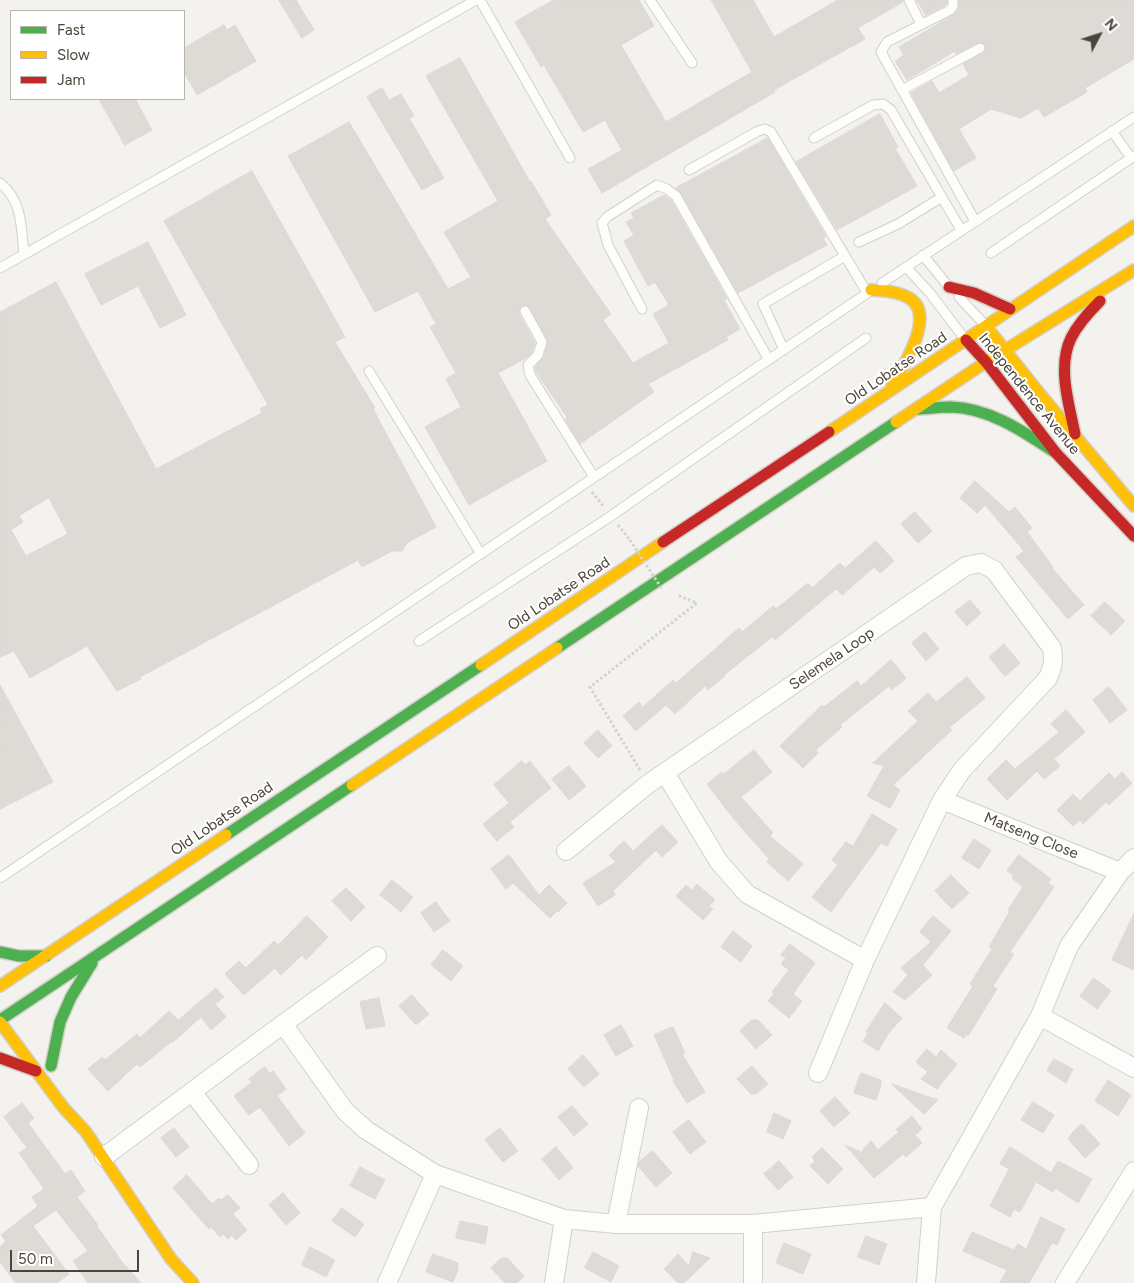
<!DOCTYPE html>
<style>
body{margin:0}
#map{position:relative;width:1134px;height:1283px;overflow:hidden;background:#f4f2ee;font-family:Figtree,sans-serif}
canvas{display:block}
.legend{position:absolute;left:10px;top:10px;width:175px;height:90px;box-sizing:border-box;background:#fff;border:1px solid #b7b4b0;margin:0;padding:6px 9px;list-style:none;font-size:15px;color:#4b4439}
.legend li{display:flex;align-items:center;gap:10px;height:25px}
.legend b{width:25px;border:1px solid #b7b4b0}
.north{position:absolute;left:1074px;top:10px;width:50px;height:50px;-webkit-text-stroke:4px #fff;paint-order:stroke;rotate:50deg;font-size:14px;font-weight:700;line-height:20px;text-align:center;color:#4b4439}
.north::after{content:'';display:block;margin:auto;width:18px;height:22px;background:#4b4439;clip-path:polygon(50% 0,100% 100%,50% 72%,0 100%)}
.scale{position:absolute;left:10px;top:1250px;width:129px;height:22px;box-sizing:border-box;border:2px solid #4b4439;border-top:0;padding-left:6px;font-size:15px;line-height:18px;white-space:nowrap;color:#4b4439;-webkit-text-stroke:4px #fff;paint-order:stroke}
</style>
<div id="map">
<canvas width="1134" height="1283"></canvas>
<ul class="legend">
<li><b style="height:6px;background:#4caf50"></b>Fast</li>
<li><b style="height:6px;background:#ffc107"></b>Slow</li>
<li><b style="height:6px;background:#c62828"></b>Jam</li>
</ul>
<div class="north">N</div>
<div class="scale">50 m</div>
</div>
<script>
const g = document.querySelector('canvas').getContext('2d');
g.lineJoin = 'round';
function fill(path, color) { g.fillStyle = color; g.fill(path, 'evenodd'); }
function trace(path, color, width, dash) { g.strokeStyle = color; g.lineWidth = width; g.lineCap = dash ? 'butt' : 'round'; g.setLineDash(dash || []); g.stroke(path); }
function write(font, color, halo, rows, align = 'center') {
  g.font = font + ' Figtree,sans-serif'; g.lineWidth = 4; g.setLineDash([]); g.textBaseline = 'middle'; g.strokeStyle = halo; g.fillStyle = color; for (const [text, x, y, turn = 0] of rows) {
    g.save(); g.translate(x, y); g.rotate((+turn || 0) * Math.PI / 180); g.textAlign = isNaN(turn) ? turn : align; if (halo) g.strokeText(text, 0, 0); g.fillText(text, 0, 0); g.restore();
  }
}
const building = new Path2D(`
 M279 0H296L314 30 302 38Z
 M554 0H639L654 26 621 45 666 122 752 72 711 0H753L774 37 838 0H903V2L858 28 865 39 774 90 775 92 602 193 588 169 622 150 605 120 583 132 544 65 541 67 515 22Z
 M917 0H947V4L926 15Z
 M959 0H1134V59L1085 88 1087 92 1044 117 1038 108 1021 118 991 109 959 129 976 158 954 171 911 93 932 81 939 93 969 75 963 64 983 53 986 49 985 45 980 42 956 54 955 51 907 80 895 61 904 55 899 47 955 14 959 7Z
 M224 25 227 30 235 25 256 61 197 95 184 72V48Z
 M460 58 530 182 531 181 551 215 545 219 611 314 603 320 633 363 669 343 653 314 669 305 655 282 648 286 624 241 634 235 626 222 634 218 631 213 664 195 671 200 727 299 724 300 740 329 726 337 728 340 648 384 654 392 580 444 565 419 567 417 536 372 535 367 544 357 548 341 530 308 526 305 522 306 519 310V314L535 343 532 352 526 358 498 373 547 461 469 505 425 427 461 407 446 379 456 373 430 327 436 324 418 291 375 312 288 156 349 122 448 289 471 277 444 232 498 201 426 76Z
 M382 88 389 100 401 94 414 116 409 118 444 178 422 190 367 97Z
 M99 99H135L152 130 125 145Z
 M880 114 898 147 895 148 917 186 837 230 796 162Z
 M768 138 826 237 823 238 827 245 738 293 681 193 676 188Z
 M252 171 345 337 335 342 375 408 373 409 436 527 408 542 402 551H392L362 567 358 560 140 677 141 679 117 691 87 646 30 678 14 651 0 657V312L56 282 156 469 262 413 260 409 268 405 164 221ZM49 498 68 534 26 556 11 530 23 522 19 516Z
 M148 242 186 315 160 328 138 286 101 305 85 274Z
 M975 481 1009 512 1015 507 1032 528 1027 532 1053 567 1052 568 1084 605 1068 619 1016 557 1024 551 985 505 977 513 960 498Z
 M915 512 932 531 918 543 901 524Z
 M876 541 894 561 880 573 874 567 842 595 836 589 775 640 772 637 724 675 725 676 708 690 705 686 675 714 666 705 636 731 623 716 639 702 643 707 673 680 676 683 739 628 742 632 773 606 776 609 808 583 812 588 840 563 845 568Z
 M970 600 981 613 967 626 955 612Z
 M1105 602 1125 621 1111 635 1091 616Z
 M925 632 939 649 926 661 912 643Z
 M1004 644 1020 663 1005 676 989 657Z
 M891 660 906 678 892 690 889 686 840 725 842 727 816 750 818 753 803 768 780 746 822 705 824 707 857 681 861 686Z
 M967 677 985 698 949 728 952 730 893 785 900 790 890 808 867 796 884 766 873 763 918 721 908 711 928 693 936 702Z
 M0 685 53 782 0 809Z
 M1109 687 1127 710 1110 723 1093 700Z
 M1066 710 1085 732 1054 759 1060 766 1044 779 1037 771 1007 800 987 779 1006 760 1015 769 1059 732 1051 724Z
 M598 730 612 746 598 758 584 743Z
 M754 750 772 772 741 797 773 833 770 836 803 864 788 881 767 862 769 859 733 818 707 784 722 772 723 774Z
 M522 761 525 765 530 761 551 788 510 822 514 827 497 841 483 824 509 803 494 785Z
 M569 766 586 786 569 800 552 779Z
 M1122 772 1132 783 1109 805 1106 802 1083 824 1080 820 1073 826 1057 810 1073 794 1080 801 1109 773 1115 779Z
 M872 814 897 829 887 846 881 843 831 912 812 897 838 865 832 860 846 842 853 846Z
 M662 825 678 842 662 857 656 850 613 891 615 895 598 906 583 883 616 862 609 855 624 841 633 851Z
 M974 839 991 850 979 869 962 858Z
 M509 855 539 895 549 885 567 903 558 912 557 911 550 918 513 883 506 889 491 869Z
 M1019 855 1051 879 1048 883 1054 887 1010 952 1014 954 993 986 997 989 968 1036 966 1034 964 1038 947 1028 973 986 970 984 992 949 989 947 1010 911 1008 910 1023 887 1012 878 1014 876 1007 871Z
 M951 875 969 893 952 909 935 891Z
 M392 880 413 897 401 912 380 895Z
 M697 884 715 900 709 906 713 909 703 920 676 896 686 885 692 890Z
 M346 888 365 907 351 921 332 901Z
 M436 902 450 921 434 932 421 913Z
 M1134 914V970L1112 960Z
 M307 916 328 937 306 960 302 955 281 975 275 968 244 995 225 974 239 961 246 968 274 941 278 945Z
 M933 916 951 931 923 965 932 975 905 1000 893 992 908 975 901 968 931 942 920 932Z
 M733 931 752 946 741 962 721 947Z
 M790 944 815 963 793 994 802 1001 789 1018 768 1001 774 994 772 992 789 970 781 964 786 958 781 955Z
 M443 950 463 966 451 981 431 965Z
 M1094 978 1111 991 1097 1009 1080 996Z
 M216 988 224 997 215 1004 226 1017 211 1030 201 1017 172 1043 171 1042 140 1067 137 1064 108 1091 88 1069 102 1057 105 1060 137 1034 140 1038 169 1011 178 1020Z
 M412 995 429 1014 416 1025 399 1006Z
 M379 998 385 1026 366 1029 360 1002Z
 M885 1003 902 1018 888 1034 878 1051 863 1041 868 1033 866 1032Z
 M752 1020H758L772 1035 756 1049 740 1031Z
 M621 1025 633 1046 616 1056 604 1035Z
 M673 1027 685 1053 682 1054 705 1092 687 1103 673 1081 674 1080 654 1035Z
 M927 1049 936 1057 941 1050 957 1064 937 1089 921 1079 928 1072 916 1062Z
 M583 1055 599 1074 584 1087 568 1069Z
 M1054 1059 1073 1069 1066 1083 1047 1071Z
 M752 1066 768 1084 756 1094H751L737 1079Z
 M265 1067 270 1074 273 1071 286 1089 277 1096 305 1133 289 1146 260 1107 249 1115 234 1096 252 1082 249 1079Z
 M861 1073 881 1080V1085L876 1100 854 1093Z
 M1108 1080 1131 1095 1118 1116 1095 1101Z
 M892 1084 938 1100 924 1114Z
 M835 1097 850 1113 834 1127 820 1111Z
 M1033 1102 1054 1115 1043 1133 1021 1120Z
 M22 1103 34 1118 28 1123 65 1174 71 1170 85 1191 77 1197 98 1225 97 1226 122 1262 141 1283H88L73 1261 88 1251 56 1210 33 1226 69 1274 57 1283H16L0 1262V1247L6 1241 1 1235 38 1206 32 1197 44 1189 19 1153 27 1148 4 1117Z
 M572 1106 588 1124 574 1136 558 1117Z
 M774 1113 791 1121 783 1139 767 1132Z
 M912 1116 922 1129 915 1135 922 1143 906 1157 903 1154 874 1178 845 1145 863 1153 862 1151 871 1141 878 1150 899 1132 896 1130Z
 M689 1120 706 1142 690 1154 673 1132Z
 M1082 1124 1100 1144 1085 1158 1068 1139 1073 1132Z
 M174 1128 189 1147 176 1157 161 1138Z
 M500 1128 518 1151 503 1162 485 1140Z
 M556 1147 573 1168 559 1180 542 1159Z
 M1010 1147 1051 1173 1058 1161 1092 1179 1078 1203 1055 1188 1053 1192 1036 1182 1020 1212 1014 1209 1010 1217 990 1206 1009 1169 1000 1164Z
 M822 1148 843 1169 828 1184 810 1166 815 1161 812 1157Z
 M653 1151 672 1173 656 1187 638 1166 639 1162Z
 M779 1161 793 1177 778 1190 764 1174Z
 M360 1167 385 1180 375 1199 350 1186Z
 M187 1175 212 1204 219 1198 221 1200 228 1195 240 1208 233 1214 247 1230 236 1240 232 1235 228 1239 223 1234 220 1237 211 1227 209 1229 173 1188Z
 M283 1193 300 1213 286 1225 269 1205Z
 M342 1208 364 1224 355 1237 332 1221Z
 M1041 1217 1065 1229 1057 1245 1052 1243 1029 1283H1000L1007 1270 963 1251 972 1232 1014 1250 1018 1244 1026 1249Z
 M460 1221 488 1227 485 1244 456 1238Z
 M866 1236 887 1244 879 1265 858 1257Z
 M784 1243 811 1254 803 1274 776 1263Z
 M310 1247 335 1260 326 1277 302 1265Z
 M593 1252 619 1266 611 1282 585 1268Z
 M693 1252 710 1258 684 1283H678L664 1269 678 1254 689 1266Z
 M433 1254 458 1263V1269L453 1282 426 1272Z
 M502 1258H507L524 1276 517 1283H505L491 1268Z`);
fill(building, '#dedbd6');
trace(building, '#dcd9d4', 1);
const lane = new Path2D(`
 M480 0 570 158
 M650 0 692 63
 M909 0 921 24
 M953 0V6L950 10 887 42 881 52 975 221
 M902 90 980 48
 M1112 131 1131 158
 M814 138 873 105 883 104 891 110 961 230
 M689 170 758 131 765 129 771 132 866 291
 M0 183C23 201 21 228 24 254
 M859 242 898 224 942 197
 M991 253 1134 156
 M923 255 948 286
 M906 267 930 293 964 338
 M0 268 476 0
 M882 283 1134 117
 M959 297 984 324
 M642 309 608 245 602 223 607 217 657 185 667 189 676 196 769 360
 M525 311 542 342 538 355 528 365 530 375 594 477
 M784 350 763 304 845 256
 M369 371 481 554
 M419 641 611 516 866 338
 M0 878 869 292`);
const street = new Path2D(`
 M665 773 719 862 747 894 865 960
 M942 800 1120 872
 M566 851 648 784 966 566 981 563 994 570 1052 648C1054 660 1053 667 1048 678L962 770 942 800 865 960 818 1073
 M1040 1016 1134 1068
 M283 1024 345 1111 366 1130 435 1174 564 1219 616 1224H753L932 1207
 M192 1092 249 1165
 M104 1157 283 1024 377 956
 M616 1224 639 1108
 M387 1283 435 1174
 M554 1283 564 1219
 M753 1283V1224
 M926 1283 932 1207 1040 1016 1069 946 1120 872 1134 858
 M1065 1283 1134 1171`);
const fast = new Path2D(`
 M916 409C928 409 939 407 951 407 990 408 1024 432 1056 453
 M557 648 896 422
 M226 835 481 665
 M0 952 19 956H46
 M0 1020 352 785
 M51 1066 60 1022 71 997 92 963`);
const slow = new Path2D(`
 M871 290C884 291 897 291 909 298 937 314 903 367 892 386
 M986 326 1040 394 1134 506
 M896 422 986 362 1134 270
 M829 432 1134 226
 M481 665 663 542
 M352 785 557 648
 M0 986 226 835
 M0 1022 63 1107 86 1132 171 1259 193 1283`);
const jam = new Path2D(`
 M949 287 974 293 1010 309
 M966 340 986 362 1056 453 1134 536
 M1075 434C1069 404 1057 367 1071 338 1078 324 1089 312 1100 301
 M663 542 829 432
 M0 1058 36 1071`);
trace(lane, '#d2d0cb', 11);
trace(street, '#d2d0cb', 20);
trace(fast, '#d3cfc5', 14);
trace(slow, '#d3cfc5', 14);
trace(jam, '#d3cfc5', 14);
trace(new Path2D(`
 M592 492 604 507
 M618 525 630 540
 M640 770 590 687 697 603 677 595`), '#d3d2cc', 3, [2.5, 2.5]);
trace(lane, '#fdfdfc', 9);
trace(street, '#fdfdfc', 18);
trace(fast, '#4caf50', 11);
trace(slow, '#ffc107', 11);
trace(jam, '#c62828', 11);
trace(new Path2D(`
 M630 540 662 589`), '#d3d2cc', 3, [2.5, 2.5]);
write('15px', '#4b4439', '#fff', [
 ["Old Lobatse Road",896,369,-34],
 ["Independence Avenue",1029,394,51],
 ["Old Lobatse Road",559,594,-34],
 ["Selemela Loop",832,659,-34],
 ["Old Lobatse Road",222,819,-34],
 ["Matseng Close",1031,836,22]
]);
</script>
